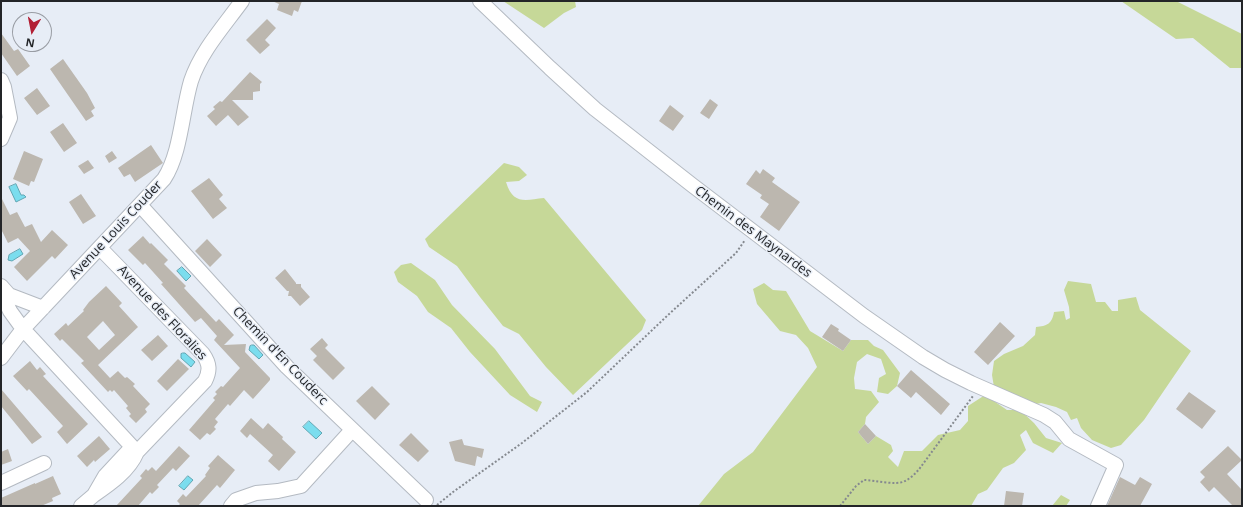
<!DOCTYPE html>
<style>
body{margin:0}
#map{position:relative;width:1243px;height:507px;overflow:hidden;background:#e7edf6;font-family:"Open Sans",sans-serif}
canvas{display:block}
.frame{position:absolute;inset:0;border:2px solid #232528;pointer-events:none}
.north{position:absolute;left:12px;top:12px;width:40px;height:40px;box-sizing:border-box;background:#e7edf6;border:1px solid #999da4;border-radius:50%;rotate:190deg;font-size:11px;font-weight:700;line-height:16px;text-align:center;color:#232528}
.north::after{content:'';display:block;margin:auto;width:14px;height:18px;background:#b21f34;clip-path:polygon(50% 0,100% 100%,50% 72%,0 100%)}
</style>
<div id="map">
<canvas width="1243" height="507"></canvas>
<div class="frame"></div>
<div class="north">N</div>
</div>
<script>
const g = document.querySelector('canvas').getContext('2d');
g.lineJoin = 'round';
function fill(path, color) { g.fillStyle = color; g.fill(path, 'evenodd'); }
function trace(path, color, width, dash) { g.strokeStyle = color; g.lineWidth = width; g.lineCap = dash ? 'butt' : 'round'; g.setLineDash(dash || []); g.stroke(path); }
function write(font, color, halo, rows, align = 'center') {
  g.font = font + ' "Open Sans",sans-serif'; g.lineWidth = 3; g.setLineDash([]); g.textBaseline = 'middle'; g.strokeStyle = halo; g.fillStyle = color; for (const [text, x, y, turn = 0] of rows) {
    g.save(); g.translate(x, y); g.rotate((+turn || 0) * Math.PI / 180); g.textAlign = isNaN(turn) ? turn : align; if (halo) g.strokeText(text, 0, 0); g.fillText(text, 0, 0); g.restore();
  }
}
fill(new Path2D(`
 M503 1H575L576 7 564 13 544 28Z
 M1121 1H1176L1242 34V68H1230L1193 38 1176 39Z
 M504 163 519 167 527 175 519 181 506 182C513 205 525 200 544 198L646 320 642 330 573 395 546 367 519 334 503 326 480 297 457 266 429 247 425 239Z
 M411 263 435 280 452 305 495 349 530 396 542 402 537 412 510 395 470 352 451 328 428 312 417 296 398 282 394 272 401 265Z
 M1068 281 1091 284 1096 302H1105L1112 311H1118V300L1136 297 1140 310 1191 351 1144 420 1121 445 1111 448 1092 440 1081 428 1077 418 1071 420 1067 412 1056 407 1041 403 1032 405 994 387 992 375 994 361 1004 354 1023 346 1035 335 1036 327C1047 326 1052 324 1054 312L1064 311 1066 320 1070 318 1069 307 1064 290Z
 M764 283 773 290 786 291 810 331 843 351 851 340H868L874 346 883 350 900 373 897 386 888 394 877 392 879 378 886 374 881 359 867 354 857 362 854 378 855 389 871 391 879 402 866 417 865 424 858 432 868 444 876 436 891 445 893 451 888 457 898 467 904 451H922L938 435 960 430 968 421V406L985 395 1007 410H1020L1034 423 1046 438 1062 443 1053 453 1033 443 1026 430 1020 435 1026 450 1014 463 1003 468 987 490 978 494 971 506H698L724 474 753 452 817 367 808 348 796 335 780 331 757 304 753 289Z
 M1061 495 1070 500 1066 506H1052Z`), '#c6d898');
const water = new Path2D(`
 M16 184 21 195H24L26 197 16 202 9 187Z
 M20 249 23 254 12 261 8 260 9 255Z
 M182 267 191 276 186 281 177 271Z
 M252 345H254L263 355 259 359 249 350 250 346Z
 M183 353H185L195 362 191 367 181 358V354Z
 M309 421 322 433 316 439 303 427Z
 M188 476 193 480 184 490 179 486Z`);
fill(water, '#7bddee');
trace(water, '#61a6b3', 1);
fill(new Path2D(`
 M272 1H302L298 12 294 10 292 16 277 10 279 4Z
 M267 19 276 28 265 40 270 45 260 54 246 40Z
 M1 33 14 51 18 49 30 66 17 76 1 53Z
 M63 59 87 93 95 108 91 111 94 116 86 121 50 69Z
 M250 72 262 82 260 84V91L253 92V100H232L249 117 238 126 228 115 216 126 207 116 215 109 213 107 220 101 222 102Z
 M37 88 50 106 37 115 24 98Z
 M710 99 718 105 709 119 700 113Z
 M670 105 684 116 673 131 659 121Z
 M63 123 77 143 64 152 50 132Z
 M151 145 163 163 135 182 130 174 124 177 118 168Z
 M24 151 43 159 34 182 31 181 29 186 13 179Z
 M112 151 117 158 109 163 105 156Z
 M88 160 94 168 84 174 78 166Z
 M763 169 775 178 772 182 800 202 779 231 760 217 769 204 760 198 762 195 746 184 756 170 760 174Z
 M209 178 223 195 219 199 227 208 213 219 191 191Z
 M81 194 96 216 83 224 69 202Z
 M1 197 10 215 17 212 25 227 32 224 41 242 52 230 68 245 55 259 52 256 27 281 14 267 30 251 18 238 8 243 1 229Z
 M143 236 150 244 151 243 168 260 164 264 186 286 184 288 216 322 219 319 234 335 224 345 246 344 245 352 270 378V380L253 399 244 390 230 406 228 404 215 419 218 422 214 427 216 429 210 435 207 433 200 440 189 430 215 400 213 398 217 394 215 392 221 386 223 387 240 368 214 340 217 336 201 318 195 322 161 284 163 283 145 263 143 265 128 250Z
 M207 239 222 255 210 267 195 251Z
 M285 269 296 283V284H301V287L310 297 300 306 291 296H288L289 291H287L275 278Z
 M106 286 122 303 119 306 138 327 98 365 110 378 118 371 125 378 127 377 135 384 133 386 150 404 145 409 147 412 136 423 129 416 131 414 126 408 128 406 114 390 112 392 110 390 108 392 81 363 84 361 62 339 60 341 54 334 66 323 68 326 84 311 83 310 89 302ZM103 321 115 335 99 350 87 337Z
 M1000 322 1015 336 988 365 974 352Z
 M831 324 839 329 838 331 851 340 843 351 822 337Z
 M158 335 168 346 152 361 141 350Z
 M322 338 328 345 325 348 345 368 333 380 313 360 317 356 310 349Z
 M178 359 189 369 167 391 157 381Z
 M30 361 37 370 40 367 46 374 43 376 88 424 67 444 57 432 63 426 29 389 27 391 13 376Z
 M911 370 950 404 941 415 916 392 911 398 897 386Z
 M372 386 390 404 375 420 356 401Z
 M1 389 42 437 32 444 1 406Z
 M1189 392 1216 411 1202 429 1176 409Z
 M251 418 263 429 268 423 283 437 282 439 296 452 279 471 268 461 273 455 250 434 247 438 240 431Z
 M865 424 876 436 868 444 858 432Z
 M411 433 429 451 418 462 399 445Z
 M99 436 110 449 95 462 94 460 87 467 77 456Z
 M462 439 464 445 484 449 482 458 477 456 475 466 455 461 449 442Z
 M179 446 190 456 176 471 173 468 157 485 159 487 152 494 150 492 138 506H116L142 478 140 476 146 469 148 471 152 467 156 471Z
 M1228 446 1242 460 1227 474 1242 490V506H1233L1214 487 1209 492 1200 482 1205 477 1200 472Z
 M8 449 12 461 1 465V452Z
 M218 455 235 470 220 488 217 485 198 506H178L180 504 177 501 183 494 186 497 206 476 205 475 210 468 208 466Z
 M53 476 61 494 52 498 53 501 41 506H1V498L35 483V484Z
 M1120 477 1135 485 1140 477 1152 484 1140 506H1107Z
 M1006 491 1024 493 1022 506H1004Z`), '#bcb7af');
const minor = new Path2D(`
 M480 1 550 68 595 109 692 185 864 316 923 357 945 370 971 383 1044 415 1055 422 1069 439 1116 465 1098 506
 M1 80 4 87 10 118 1 139
 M140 205 287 367 426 500
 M100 248 203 354C210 364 210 371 205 381L137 452C129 471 110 484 94 495L105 476 132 447
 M1 286 9 295 43 308
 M1 292 10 311 23 329 137 452
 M1 358 23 329 164 179C181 153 182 111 191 81 201 51 224 26 242 1
 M1 483 44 463
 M81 506 94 495
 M231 506 236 500 256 493 278 491 301 486 352 430`);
trace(minor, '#b4bac2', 16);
trace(new Path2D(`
 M437 505 453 492 522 443 587 392 668 315 736 253 745 240
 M840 506 856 486 864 480C875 480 896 486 905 481 911 478 916 473 920 468L973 396`), '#85898f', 2, [2, 2]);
trace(minor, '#fff', 14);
write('13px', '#232528', '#e7edf6', [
 ["Avenue Louis Couder",116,230,-47],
 ["Chemin des Maynardes",753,232,37],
 ["Avenue des Floralies",162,313,47],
 ["Chemin d'En Couderc",280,356,46]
]);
</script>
